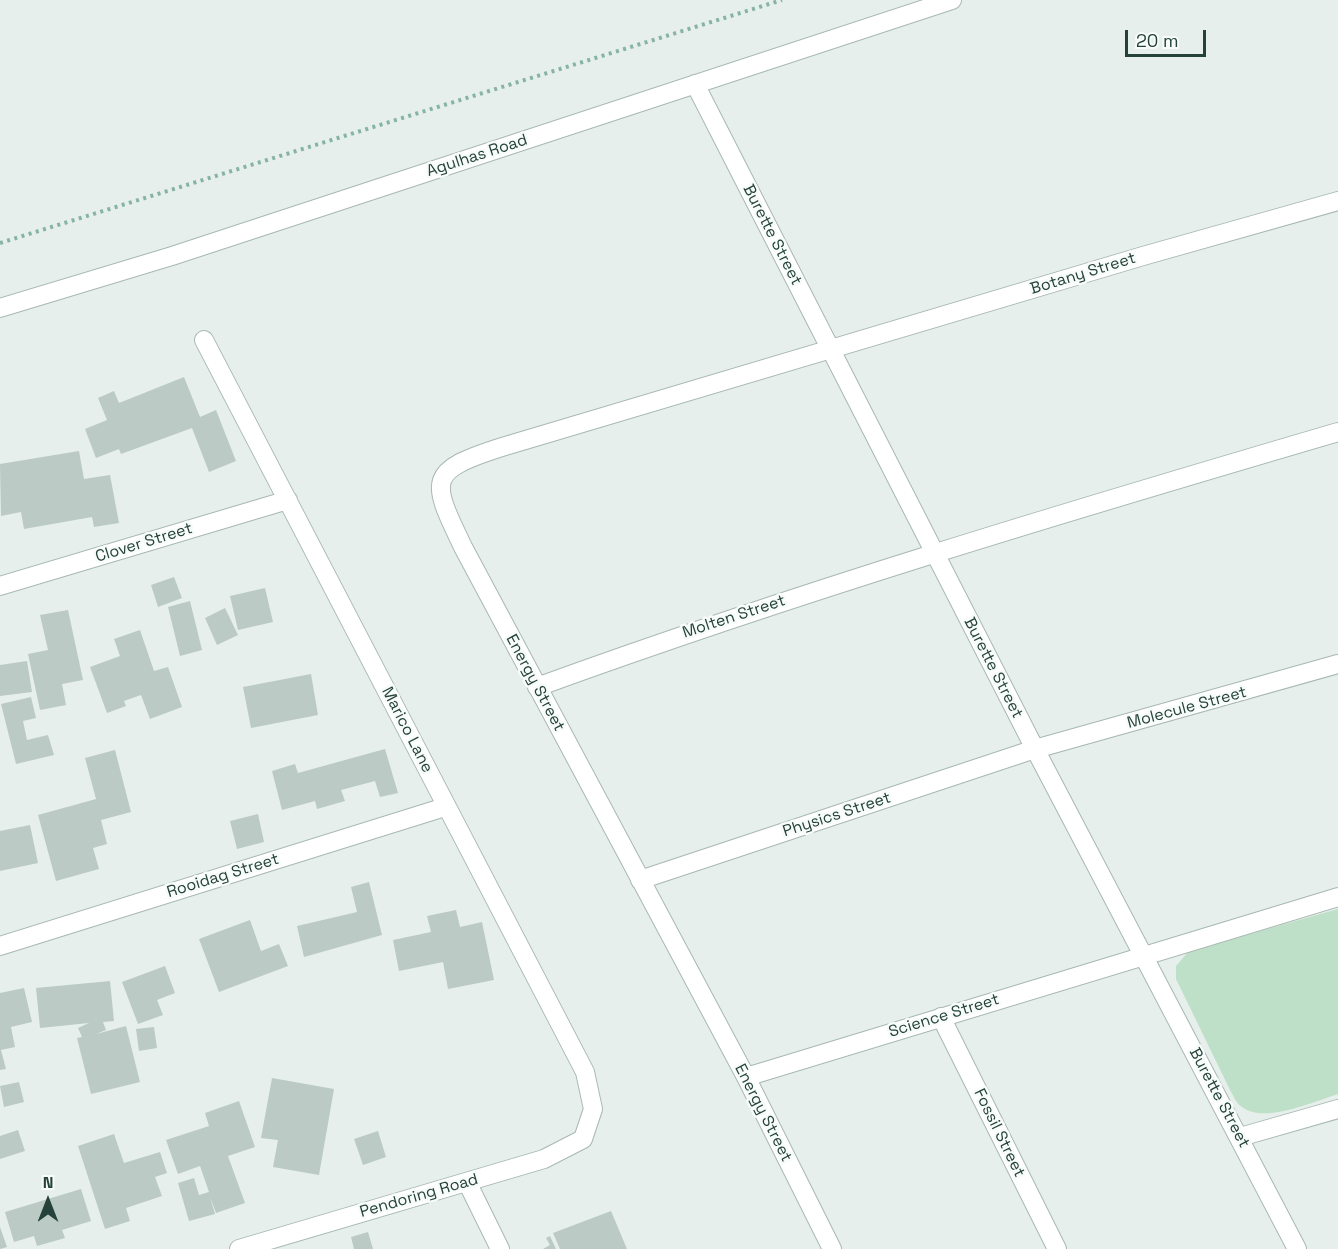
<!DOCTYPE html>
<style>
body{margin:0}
#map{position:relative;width:1338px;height:1249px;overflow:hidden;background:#e6efeb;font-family:"Space Grotesk",sans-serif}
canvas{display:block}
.north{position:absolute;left:18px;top:1171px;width:60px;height:60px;-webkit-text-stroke:4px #f7fbf9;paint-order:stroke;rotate:0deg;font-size:16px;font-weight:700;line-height:24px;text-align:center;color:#24423a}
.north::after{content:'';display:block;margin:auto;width:21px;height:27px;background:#24423a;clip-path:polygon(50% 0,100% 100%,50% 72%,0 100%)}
.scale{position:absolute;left:1125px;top:30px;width:81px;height:27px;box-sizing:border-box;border:3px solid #24423a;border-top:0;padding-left:8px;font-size:18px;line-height:21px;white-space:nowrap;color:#24423a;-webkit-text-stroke:4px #f7fbf9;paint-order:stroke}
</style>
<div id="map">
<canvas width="1338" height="1249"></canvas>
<div class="north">N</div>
<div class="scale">20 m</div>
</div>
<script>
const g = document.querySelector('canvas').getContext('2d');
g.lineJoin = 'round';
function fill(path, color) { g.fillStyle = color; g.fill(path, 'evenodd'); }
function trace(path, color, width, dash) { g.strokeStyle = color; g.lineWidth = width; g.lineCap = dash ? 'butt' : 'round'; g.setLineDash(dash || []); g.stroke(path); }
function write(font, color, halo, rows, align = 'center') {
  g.font = font + ' "Space Grotesk",sans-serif'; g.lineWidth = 5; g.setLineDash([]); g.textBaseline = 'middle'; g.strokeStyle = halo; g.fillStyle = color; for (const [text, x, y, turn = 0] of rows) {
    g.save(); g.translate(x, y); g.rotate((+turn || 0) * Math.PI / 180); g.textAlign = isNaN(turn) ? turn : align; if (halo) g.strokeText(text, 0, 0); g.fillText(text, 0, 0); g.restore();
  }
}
fill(new Path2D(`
 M1338 909V1094C1313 1102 1264 1124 1242 1107 1237 1104 1234 1097 1231 1092L1176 979V966L1189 951Z`), '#bfe0c8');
fill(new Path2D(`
 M184 377 200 417 216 410 236 461 209 472 192 428 121 454 119 449 96 458 85 429 107 420 98 398 114 391 119 403Z
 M79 451 84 479 110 475 119 523 94 527 92 517 24 529 21 512 1 516 0 464Z
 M174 577 182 598 158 607 151 585Z
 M265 588 273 622 238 630 230 596Z
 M190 601 202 650 180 656 168 607Z
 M225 608 238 635 217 645 205 618Z
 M68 610 83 680 62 684 66 705 40 710 28 654 48 650 40 615Z
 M140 630 154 671 168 667 182 707 150 719 141 695 124 701 126 706 107 713 90 667 120 656 114 639Z
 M27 661 32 692 0 696V665Z
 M311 674 318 715 251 728 243 687Z
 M31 697 36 718 23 721 27 740 48 735 54 755 16 764 1 704Z
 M385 749 398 793 380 797 375 781 341 790 345 801 317 809 315 801 282 810 272 771 295 764 298 773Z
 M115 750 131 812 101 820 107 844 93 848 99 869 56 881 38 815 96 799 85 758Z
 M258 814 264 842 237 849 230 821Z
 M30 825 38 863 0 871V831Z
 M369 882 382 935 304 957 297 926 357 912 351 887Z
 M456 910 460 927 482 922 494 980 448 989 443 962 399 971 393 940 431 932 427 916Z
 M250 920 261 951 279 944 288 966 219 992 199 939Z
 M165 966 175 993 157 1000 163 1015 138 1024 122 982Z
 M110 981 114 1021 103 1022 106 1030 96 1034 126 1026 140 1082 91 1094 77 1038 82 1037 78 1028 89 1023 40 1028 36 988Z
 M24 988 32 1022 11 1027 15 1047 1 1050 6 1069 0 1070V993Z
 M154 1027 157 1048 139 1051 136 1029Z
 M272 1078 334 1089 319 1175 273 1167 278 1140 261 1138Z
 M19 1082 24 1102 4 1107 0 1086Z
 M239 1101 255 1147 228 1156 245 1203 216 1213 210 1197 215 1214 189 1221 178 1183 194 1178 199 1195 209 1192 200 1166 178 1174 166 1140 209 1126 205 1113Z
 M18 1130 25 1151 0 1159V1136Z
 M378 1131 386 1157 363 1165 354 1139Z
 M114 1134 124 1163 160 1152 167 1173 155 1177 162 1196 126 1208 130 1221 105 1229 78 1146Z
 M81 1189 91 1221 62 1230 65 1238 37 1246 34 1236 14 1242 5 1212Z
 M611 1211 627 1249H560L553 1233Z
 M0 1227 7 1247 0 1249Z
 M368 1232 373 1249H354L351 1237Z
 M550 1236 556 1249H543L550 1245 546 1238Z`), '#bbcac4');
const minor = new Path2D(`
 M695 84 1035 749 1297 1249
 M0 308 172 256 952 0
 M204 340 585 1072 593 1109 583 1139 544 1159 239 1249
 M0 586 288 500
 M537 687C801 591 1069 511 1338 432
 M640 880 1035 749 1338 664
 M0 946 445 807
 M941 1017 1057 1249
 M746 1077 1338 897
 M1240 1137 1338 1109
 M467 1182 500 1249
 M832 1249 746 1077 463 547C430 479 427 471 502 447L1143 256 1338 201`);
trace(minor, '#a8b8b2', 20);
trace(new Path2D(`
 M0 243 782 0`), '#86b3a5', 4, [3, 4.5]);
trace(minor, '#fff', 18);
write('16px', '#24423a', '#f7fbf9', [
 ["Agulhas Road",477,156,-18],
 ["Burette Street",772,235,63],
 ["Botany Street",1083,274,-17],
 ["Clover Street",144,543,-17],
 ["Molten Street",734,617,-18],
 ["Burette Street",993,668,63],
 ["Energy Street",535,683,62],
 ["Molecule Street",1187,708,-15],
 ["Marico Lane",407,730,63],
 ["Physics Street",837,815,-18],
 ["Rooidag Street",223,876,-17],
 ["Science Street",944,1016,-17],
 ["Burette Street",1219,1098,62],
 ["Energy Street",763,1113,63],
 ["Fossil Street",999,1133,64],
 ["Pendoring Road",419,1196,-16]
]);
</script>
